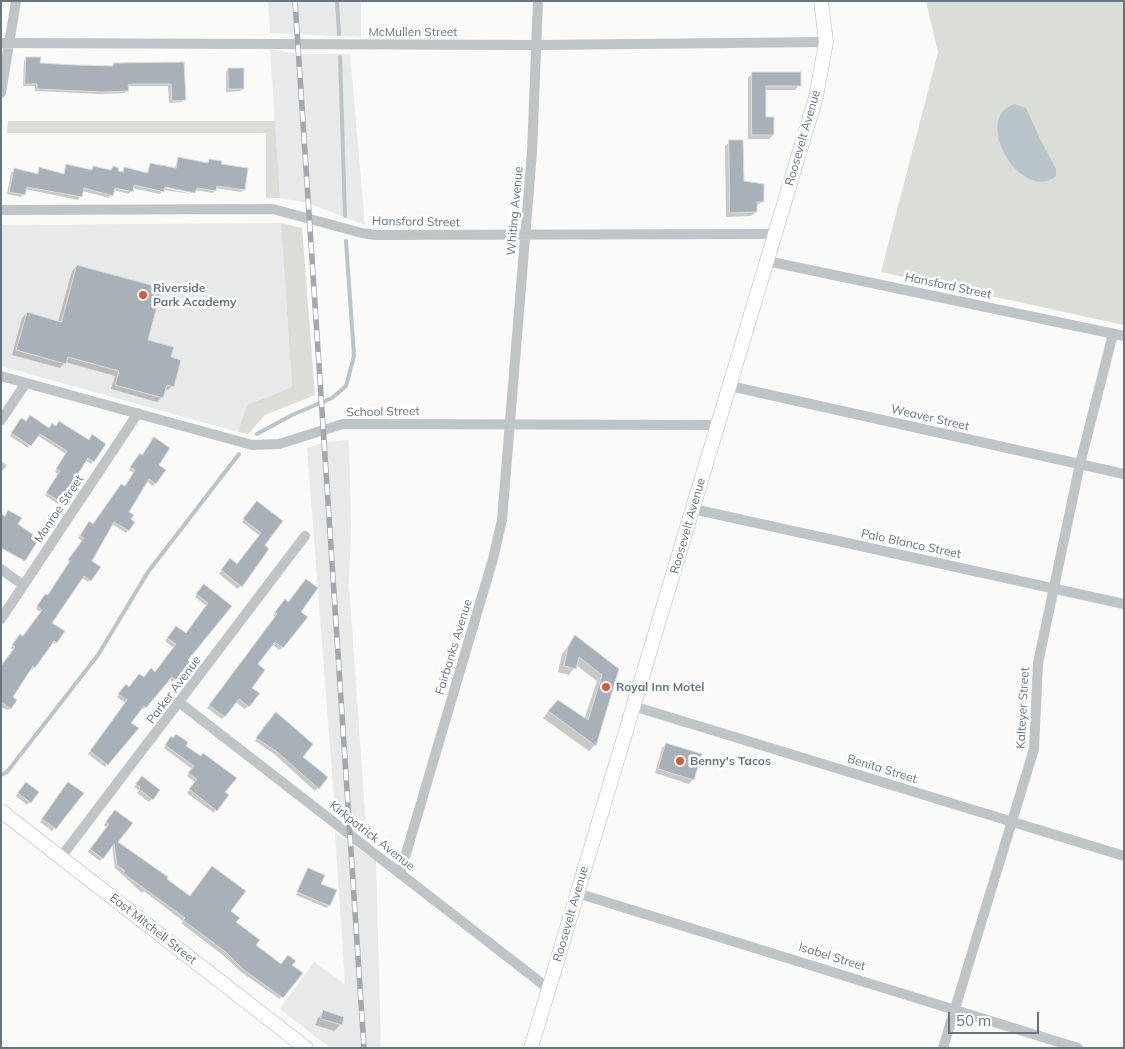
<!DOCTYPE html>
<style>
body{margin:0}
#map{position:relative;width:1125px;height:1049px;overflow:hidden;background:#fafaf8;font-family:Mulish,sans-serif}
canvas{display:block}
.frame{position:absolute;inset:0;border:2px solid #667681;pointer-events:none}
.scale{position:absolute;left:948px;top:1012px;width:91px;height:22px;box-sizing:border-box;border:2px solid #667681;border-top:0;padding-left:6px;font-size:15px;line-height:18px;white-space:nowrap;color:#667681;-webkit-text-stroke:4px #fff;paint-order:stroke}
</style>
<div id="map">
<canvas width="1125" height="1049"></canvas>
<div class="frame"></div>
<div class="scale">50 m</div>
</div>
<script>
const g = document.querySelector('canvas').getContext('2d');
g.lineJoin = 'round';
function fill(path, color) { g.fillStyle = color; g.fill(path, 'evenodd'); }
function trace(path, color, width, dash) { g.strokeStyle = color; g.lineWidth = width; g.lineCap = dash ? 'butt' : 'round'; g.setLineDash(dash || []); g.stroke(path); }
function write(font, color, halo, rows, align = 'center') {
  g.font = font + ' Mulish,sans-serif'; g.lineWidth = 5; g.setLineDash([]); g.textBaseline = 'middle'; g.strokeStyle = halo; g.fillStyle = color; for (const [text, x, y, turn = 0] of rows) {
    g.save(); g.translate(x, y); g.rotate((+turn || 0) * Math.PI / 180); g.textAlign = isNaN(turn) ? turn : align; if (halo) g.strokeText(text, 0, 0); g.fillText(text, 0, 0); g.restore();
  }
}
fill(new Path2D(`
 M268 1H361V37L270 33Z
 M270 49 298 54H350L365 225 308 203 280 198Z
 M281 223 292 387 247 405 238 432 1 366V225Z
 M349 440 351 527 349 585 367 840 335 813 307 448 325 442Z
 M335 833 376 861 381 1048H330L280 1009 314 962 345 984Z`), '#e8e9e9');
fill(new Path2D(`
 M926 1H1124V325L881 272 938 52Z
 M8 121H275L280 198H266V133H7Z
 M281 223 302 228 315 395 265 415 248 434 238 432 247 405 292 387Z`), '#daded7');
fill(new Path2D(`
 M1014 104 1026 108 1040 139 1056 169V176C1023 204 970 120 1014 104Z`), '#bac5c9');
fill(new Path2D(`
 M26 58 39 64 111 67 113 65 182 63 185 99 182 102 169 103 168 86H127L125 93 100 94 35 91V86H23L24 61Z
 M229 69 243 89 240 91 226 92V72Z
 M752 74 799 85 795 90H765V118L773 135 769 139H748V78Z
 M730 142 743 182 763 201 756 206V212L751 216 726 217 725 146Z
 M179 159 206 164 209 160 220 166 244 189 241 192 216 188 213 193 195 190 194 193 159 185V187L193 194 163 190 160 194 132 188 129 194 113 190 109 198 82 191 78 200 25 189 21 197 7 194 11 173 14 170 36 175 40 169 63 175 67 166 91 170 93 167 110 171 113 167 117 172 122 173 125 168 146 174 150 164 174 169Z
 M77 266 147 340 169 358 172 386 168 390 164 389 162 397 157 402 111 389 115 376 65 362 60 368 12 355 22 318 27 313 58 322 72 271Z
 M19 422 105 444 91 464 85 460 58 504 45 495 58 474 55 472 66 454 37 435 28 448 10 436Z
 M138 457 157 466 155 483 153 486 146 481 127 512 128 530 126 533 111 523 90 562V580L88 582 82 578 51 623 56 642 54 644 52 642 34 667 32 670 30 668 11 697 10 708 8 710 1 707V662L4 664 14 650 11 648 18 638H23L41 612 36 609 43 597 47 596 82 541 78 538 87 525H93L125 487 134 473 129 470Z
 M1 461 7 465 1 472Z
 M257 503 263 545 268 549 238 589 219 574 228 563 237 565 260 536 242 522Z
 M202 588 231 606 186 660 188 662 175 679 172 682 169 679 145 707 143 709 141 708 130 723 105 767 88 754 125 703 117 697 123 688H129L154 673 174 648 165 641 174 630 186 634 207 606 195 597Z
 M283 604 299 612 282 647 279 650 272 644 256 665 250 688 258 694 245 709 235 702 222 719 207 708 275 617 273 616Z
 M576 636 618 669 595 745 589 751 543 718 552 707 584 720 597 681 576 665 569 675 558 672 562 654Z
 M273 716 301 757 326 777 315 791 273 753 255 741Z
 M173 739 184 746 224 793 214 813 187 793 195 782 187 776 192 769 164 748 169 741Z
 M666 744 693 779 689 784 655 773 662 748Z
 M139 781 159 790 149 802 137 793 139 790 134 787Z
 M23 787 30 802 27 805 16 796Z
 M66 787 82 794 52 831 40 822Z
 M113 814 116 843 189 897 229 912 235 922 254 945 281 966 291 965 280 999 241 972 224 956 181 923 183 921 144 891 142 893 115 868 112 846 100 861 88 852 107 828 104 825Z
 M308 869 320 884 329 905 327 908 296 895Z
 M324 1012 343 1017 340 1025 334 1031 315 1025 318 1018Z`), '#0003');
trace(new Path2D(`
 M337 1 339 34
 M340 57 345 216
 M257 434 292 415 332 398 346 386 354 356 346 241
 M1 775 7 772 98 655 148 572 239 454`), '#bac5c9', 4);
const building = new Path2D(`
 M26 57H41L40 63 76 65 113 66V63L184 62 186 100 172 101 171 84H132L128 85 129 91 104 92 37 89V84H25Z
 M228 68H244V89H229Z
 M752 72H801V86H766V117H774V135H752Z
 M729 140H743L744 181 764 184V202H757V212L730 213Z
 M178 157 208 163 209 159 222 161 221 164 248 168 245 190 217 186 216 191 197 188 195 193 165 187 164 192 134 185 133 192 115 188 113 196 84 188 82 197 27 187 25 195 9 192 14 168 38 174 39 167 64 174 66 164 92 170 93 166 111 170 113 166 119 168 118 171 123 172 124 167 148 173 150 163 176 168Z
 M77 265 162 288 148 340 174 347 171 357 181 360 174 387 167 385 163 398 115 385 119 371 68 357 66 364 16 350 27 312 61 322Z
 M30 415 49 428 52 423 56 426 59 421 89 440 92 434 106 444 94 462 88 458 61 502 46 493 60 471 56 469 67 451 40 434 31 446 11 433 21 418 26 421Z
 M154 437 170 448 159 465 166 470 156 484 149 479 129 512 134 515 131 519 135 522 129 531 114 522 92 561 101 567 91 581 84 576 52 623 65 631 57 643 54 641 35 668 33 666 13 697 17 700 11 709 1 702V666L15 647 12 645 20 634 23 636 42 610 37 606 45 594 48 595 70 561 68 560 84 538 80 536 89 521 93 524 121 484 125 486 135 470 130 467 140 453 142 455Z
 M257 501 283 521 265 545 269 549 242 587 221 570 230 558 237 564 261 533 243 519Z
 M8 510 22 518 18 524 39 539 25 561 1 548V514L5 516Z
 M306 579 318 588 301 612 308 617 283 648 275 642 258 664 265 670 252 688 260 693 249 707 239 699 225 717 209 705 277 614 275 612 285 599 288 602Z
 M204 584 232 606 188 660 190 662 176 680 172 677 146 708 144 706 131 723 139 728 108 765 90 751 127 700 118 694 126 684 129 687 139 674 144 677 151 668 155 672 176 644 167 638 176 626 186 633 208 603 196 594Z
 M575 635 619 669 596 746 548 711 558 700 588 720 602 675 579 657 576 669 564 666 568 647Z
 M276 712 313 744 303 757 328 777 319 789 276 751 256 738Z
 M176 734 188 742 186 746 201 756 203 753 237 778 225 792 229 795 217 811 189 789 197 779 188 773 194 766 165 745 171 736 173 738Z
 M666 743 702 754 694 780 658 769Z
 M142 776 160 790 153 800 139 789 140 787 136 784Z
 M26 782 39 792 31 803 18 793Z
 M68 782 84 793 56 829 42 819Z
 M115 810 133 823 118 842 168 877 167 879 190 896 212 866 246 891 231 911 240 918 236 922 260 940 256 945 281 964 288 955 296 961 292 965 303 973 283 998 244 970 227 953 183 920 185 918 123 873 125 871 117 865 114 844 103 859 90 849 109 824 106 822Z
 M308 868 325 875 321 884 337 890 330 906 297 892Z
 M323 1010 344 1017 342 1025 321 1019Z`);
fill(building, '#a8b1b7');
trace(building, '#dcdcda', 1);
const secondary = new Path2D(`
 M1 811 306 1048
 M531 1048 816 97 826 42 821 1`);
trace(secondary, '#b4babe', 15);
trace(new Path2D(`
 M1 43 538 45 826 42
 M1 93 16 1
 M1 210 273 209 362 233 375 235 775 234
 M767 261 1124 336
 M1 376 252 445 279 444 343 424 718 425
 M730 386 1124 474
 M1 420 26 383
 M693 509 1124 604
 M1 569 23 585
 M1 619 138 413
 M180 703 549 989
 M633 706 1124 856
 M61 857 305 536
 M400 874 493 559 502 520 532 152 538 1
 M577 893 1078 1048
 M943 1048 1034 749 1038 663 1080 464 1113 334`), '#bfc4c7', 10);
trace(secondary, '#fff', 14);
const rail = new Path2D(`
 M295 1 364 1048`);
trace(rail, '#a1a8ae', 5.5);
trace(rail, '#fff', 4, [11]);
for (const [x, y, r, color] of [
 [143,295,5,"#da5a37"],
 [606,687,5,"#da5a37"],
 [680,761,5,"#da5a37"]
]) { const dot = new Path2D(); dot.arc(x, y, r, 0, 2 * Math.PI); g.fillStyle = color; g.fill(dot); trace(dot, '#fff', 2); }
write('12px', '#667681', '#fff', [
 ["McMullen Street",413,32],
 ["Roosevelt Avenue",803,138,-74],
 ["Whiting Avenue",515,211,-85],
 ["Hansford Street",416,222,1],
 ["Hansford Street",948,286,12],
 ["School Street",383,412,-1],
 ["Weaver Street",930,418,13],
 ["Monroe Street",59,509,-56],
 ["Roosevelt Avenue",688,526,-74],
 ["Palo Blanco Street",911,544,12],
 ["Fairbanks Avenue",454,647,-73],
 ["Parker Avenue",174,690,-53],
 ["Kalteyer Street",1023,708,-87],
 ["Benita Street",882,769,17],
 ["Kirkpatrick Avenue",372,836,38],
 ["Roosevelt Avenue",571,914,-74],
 ["East Mitchell Street",153,929,38],
 ["Isabel Street",832,957,17]
]);
write('bold 12px', '#667681', '#fff', [
 ["Riverside",153,288],
 ["Park Academy",153,302],
 ["Royal Inn Motel",616,687],
 ["Benny's Tacos",690,761]
], 'left');
</script>
